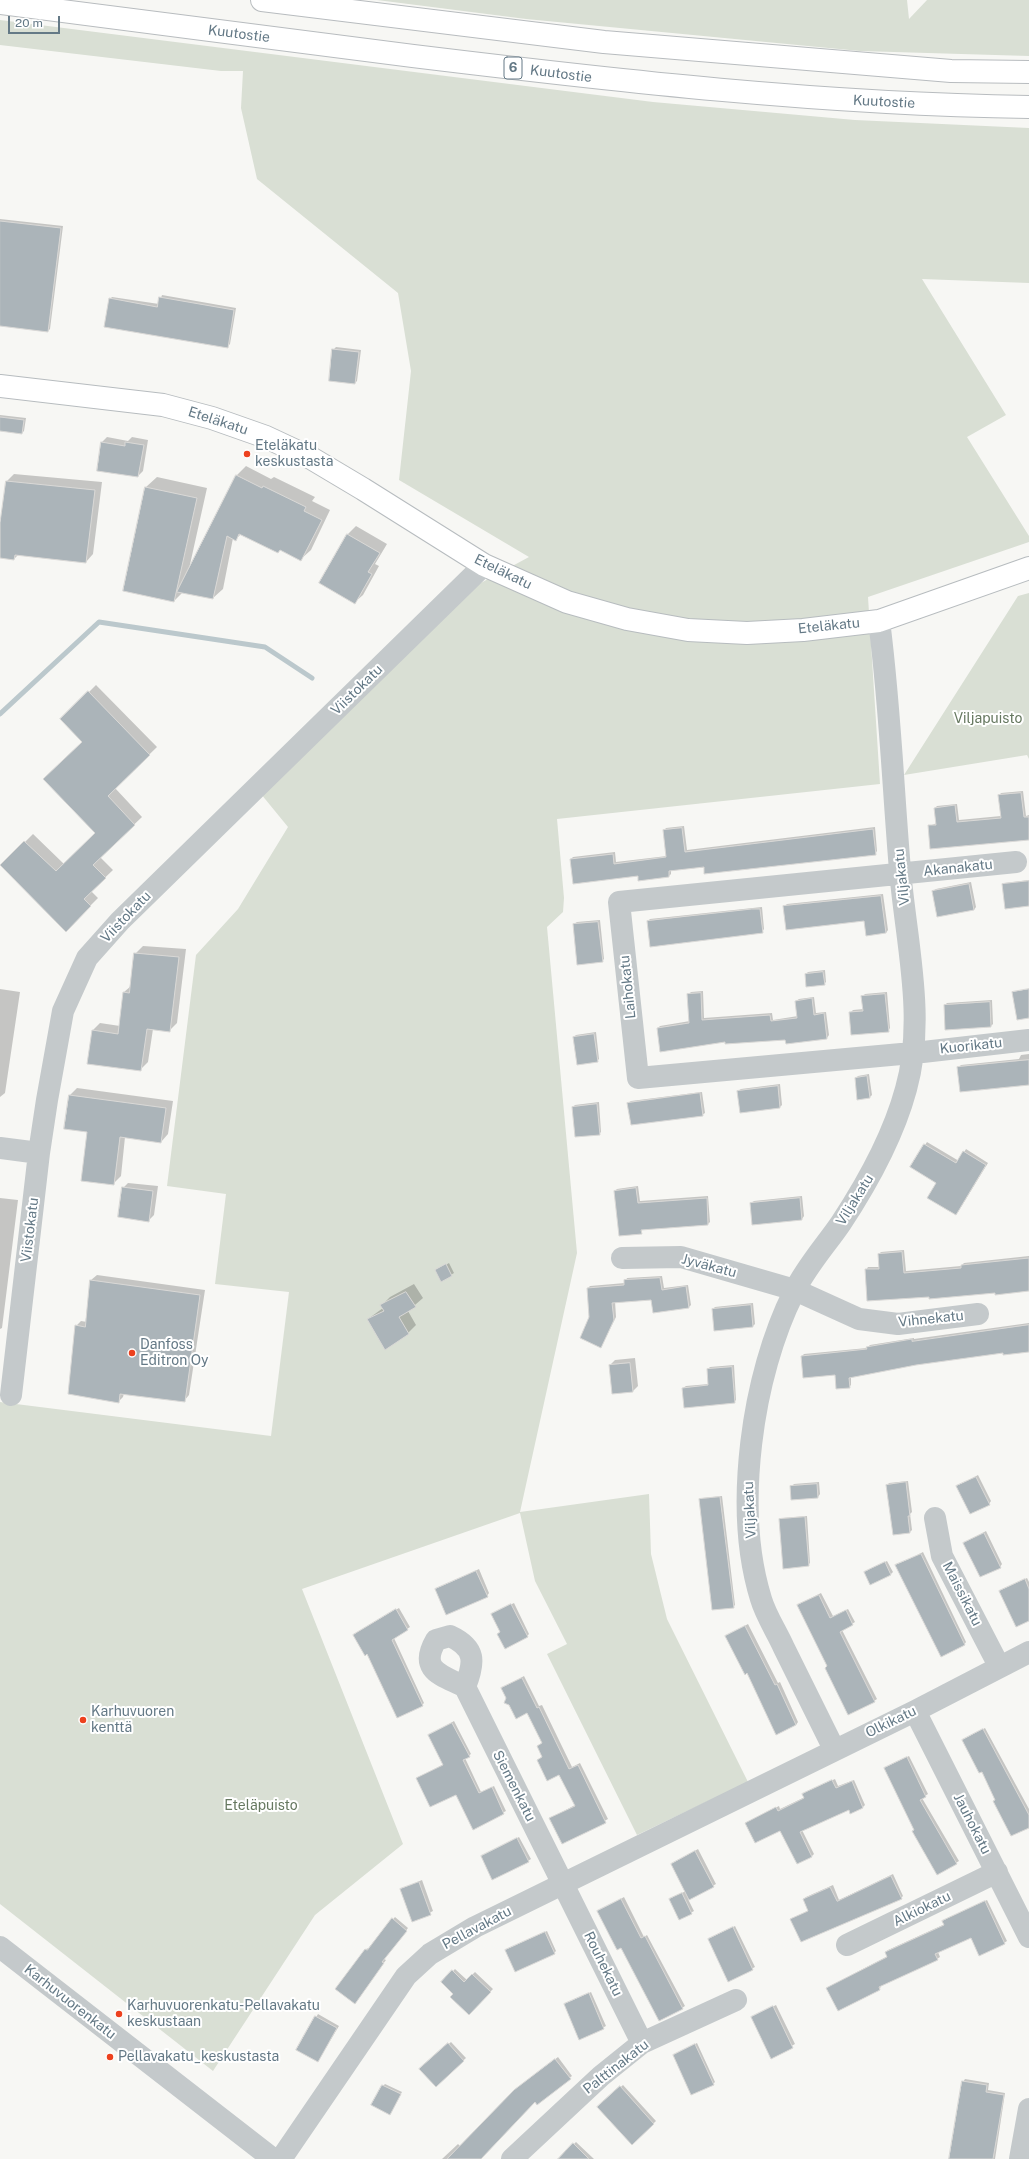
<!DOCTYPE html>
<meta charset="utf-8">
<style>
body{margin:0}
#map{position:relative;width:1029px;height:2159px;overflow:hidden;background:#f7f7f4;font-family:"Public Sans",sans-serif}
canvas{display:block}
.scale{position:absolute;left:8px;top:16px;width:52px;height:18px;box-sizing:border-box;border:2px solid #647986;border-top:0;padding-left:5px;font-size:12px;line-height:14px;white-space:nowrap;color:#647986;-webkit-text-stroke:3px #fff;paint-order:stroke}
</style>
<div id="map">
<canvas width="1029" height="2159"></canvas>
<div class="scale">20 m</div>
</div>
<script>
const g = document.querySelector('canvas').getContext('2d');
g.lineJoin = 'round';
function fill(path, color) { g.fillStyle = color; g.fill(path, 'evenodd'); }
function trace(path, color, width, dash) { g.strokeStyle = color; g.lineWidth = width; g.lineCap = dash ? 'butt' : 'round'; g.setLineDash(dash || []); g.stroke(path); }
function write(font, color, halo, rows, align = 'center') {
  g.font = font + ' "Public Sans",sans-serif'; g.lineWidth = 4; g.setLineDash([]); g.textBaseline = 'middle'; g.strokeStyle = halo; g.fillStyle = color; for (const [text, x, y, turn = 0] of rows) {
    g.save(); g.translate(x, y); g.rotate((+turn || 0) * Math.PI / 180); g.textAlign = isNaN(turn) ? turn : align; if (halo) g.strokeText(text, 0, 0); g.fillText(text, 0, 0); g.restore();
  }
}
fill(new Path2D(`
 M377 0H907L909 19 927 0H1029V56L860 51 526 19Z
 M0 20 653 102 855 120 1029 128V283L922 279 1006 415 967 437 1029 536V542L868 597 880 784 557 819 564 898 563 912 547 927 577 1253 520 1512 649 1494 651 1554 667 1619 748 1782 637 1835 547 1654 567 1644 535 1581 520 1513 302 1589 403 1844 315 1915 213 2071 0 1904V1402L271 1436 289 1292 215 1284 226 1194 167 1186 196 955 238 909 288 827 261 794 464 592 529 557 399 480 411 371 398 293 257 179 241 108 243 71H221L0 45Z
 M1029 593V759L1027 755 904 775 1018 596Z`), '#d9dfd4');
fill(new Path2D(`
 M0 219 63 226 50 329 48 331 0 325Z
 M162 295 236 308 230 344 227 347 110 299 112 297 159 304Z
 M336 347 361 350 357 381 355 383 333 350Z
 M0 415 26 418 24 431 22 433 0 430Z
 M107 437 128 441 132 437 148 440 143 471 138 476 102 442Z
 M246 466 271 479 274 477 315 497 312 501 330 510 311 550 301 559 281 549 278 552 241 534 236 539 233 538 223 589 213 598 183 592 174 601 146 487 157 477 207 488 189 569 236 476Z
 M14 474 102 482 93 554 86 562 19 554 14 559 0 557V531L6 482Z
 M356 526 387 544 375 564 379 566 363 595 355 602 320 582 348 534Z
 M96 685 157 747 115 788 142 817 100 857 113 870 91 891 98 898 66 930 1 866 33 834 64 864 96 833 84 741 62 719Z
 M1023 791 1026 816 1029 815V838L929 826 937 823 935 808 937 806 957 804 959 820 1001 816 999 796 1001 793Z
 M684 826 687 850 875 827 877 851 875 854 671 870V874L669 876 639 875 571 859 573 857 615 852 616 862 667 856 664 831 666 828Z
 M1029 880V905L1003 885 1005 883Z
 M971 882 976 907 974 910 933 891 936 889Z
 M883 894 888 930 886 933 865 920 784 907 787 904Z
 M762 907 764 929 762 932 648 921 650 919Z
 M600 920 604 959 602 961 574 924 577 922Z
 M143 946 186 949 177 1023 169 1031 153 1029 148 1062 140 1070 92 1031 100 1023 120 1026 124 992 131 986 135 954Z
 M825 970 826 982 824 984 806 974 808 972Z
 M0 989 20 992 5 1093 0 1097Z
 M703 991 704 1018 772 1013 773 1020 798 1016 796 1001 799 999 814 997 816 1013 826 1012 829 1035 827 1038 726 1041 658 1028 660 1026 690 1021 688 995 691 992Z
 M887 992 890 1028 888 1031 850 1013 853 1010 864 1009 862 997 865 994Z
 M992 1000 993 1024 991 1026 946 1029 945 1005 947 1003Z
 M596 1032 599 1059 597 1061 574 1037 576 1035Z
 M1029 1054V1084L958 1068 961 1065 1019 1059 1021 1055Z
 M869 1074 872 1095 870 1097 858 1099 856 1078 858 1076Z
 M780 1084 782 1105 780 1107 738 1091 741 1089Z
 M77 1088 173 1101 168 1134 161 1142 125 1137 121 1176 113 1184 88 1132 66 1129 70 1095Z
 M702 1092 705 1113 702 1115 628 1103 631 1101Z
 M599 1102 601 1132 599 1134 573 1107 575 1105Z
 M927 1142 959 1161 966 1149 988 1163 958 1212 938 1182 911 1167Z
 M128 1183 158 1186 154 1215 149 1220 123 1188Z
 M638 1186 640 1201 708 1196 710 1222 708 1224 643 1228 641 1233 615 1191 617 1189Z
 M802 1196 804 1216 802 1219 751 1203 754 1201Z
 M0 1198 18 1200 2 1328 0 1329Z
 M904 1250 906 1271 961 1266 964 1263 1029 1256V1290L930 1296 866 1270 868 1267H880L879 1254 881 1252Z
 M449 1263 454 1273 441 1281 436 1271Z
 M97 1275 205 1290 189 1395 184 1401 124 1393 123 1397 118 1402 76 1326 81 1321 87 1322 91 1280Z
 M662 1276 664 1288 688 1285 691 1305 689 1307 652 1299 615 1301 616 1317 601 1347 590 1318 588 1288 590 1286 625 1283 627 1278Z
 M414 1284 423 1298 408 1311 416 1325 408 1333 368 1319 383 1308 382 1305 390 1297Z
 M753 1303 755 1324 753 1326 713 1309 715 1307Z
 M1029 1323V1351L1004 1352 916 1364 851 1376V1385L849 1387 836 1374 802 1356 804 1354 867 1348 870 1345 914 1338V1339Z
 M635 1358 638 1386 633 1391 610 1365 615 1360Z
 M734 1365 736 1400 734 1402 683 1388 686 1386 709 1384 708 1369 710 1367Z
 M978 1475 991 1501 989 1504 958 1486Z
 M908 1481 912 1512 910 1514 912 1530 910 1532 887 1486 889 1483Z
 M819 1482 820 1494 818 1497 791 1487 794 1484Z
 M722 1496 735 1605 733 1607 700 1500 703 1498Z
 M807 1516 810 1563 808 1565 780 1520 783 1518Z
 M986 1531 1002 1564 1000 1567 964 1543Z
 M923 1552 966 1642 964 1645 896 1566Z
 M887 1561 893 1572 891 1574 868 1570Z
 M479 1569 489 1593 487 1596 436 1590Z
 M1027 1578 1029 1582V1620L1000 1591Z
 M821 1593 833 1616 848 1609 855 1622 842 1630 877 1699 874 1701 828 1665 801 1603Z
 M514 1603 529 1634 527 1636 501 1632 492 1614Z
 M399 1608 410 1627 394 1638 424 1703 422 1705 368 1653 356 1633Z
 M748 1624 778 1683 780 1682 798 1722 796 1725 748 1672 726 1636Z
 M524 1676 539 1706 542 1705 572 1767 580 1763 608 1819 563 1843 551 1818 575 1805 559 1773 538 1760 543 1756 538 1746 542 1743 528 1712 507 1698 502 1688Z
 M454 1721 471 1754 465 1758 481 1792 494 1786 506 1811 473 1828 457 1793 417 1778 444 1764 430 1735Z
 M985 1728 1029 1809V1827L996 1799 982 1770 963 1740Z
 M909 1756 928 1794 922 1798 959 1861 938 1874 885 1768Z
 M835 1779 838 1786 854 1780 865 1805 863 1807 849 1808 802 1830 814 1854 812 1856 798 1863 780 1829 746 1823 779 1806 780 1809 805 1797 804 1794 806 1792Z
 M519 1837 531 1859 528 1861 482 1857Z
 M698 1849 716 1884 688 1899 694 1911 680 1919 673 1897 686 1891 672 1864Z
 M893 1874 903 1896 901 1898 792 1919 809 1910 804 1899 806 1897 833 1885 839 1900Z
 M422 1880 433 1911 413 1921 401 1889Z
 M624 1897 644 1937 647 1935 685 2006 682 2008 622 1946 598 1912Z
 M987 1900 1007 1941 1004 1943 971 1936 938 1952 940 1957 937 1959 881 1985 880 1989 839 2010 828 1988 830 1986 888 1956 886 1952 888 1950 945 1924 946 1919Z
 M395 1917 408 1928 384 1959 386 1960 357 2000 366 1949 369 1948Z
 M735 1926 755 1967 729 1980 709 1939Z
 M547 1931 556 1951 554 1953 506 1950Z
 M455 1969 467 1980 475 1972 493 1989 469 2013 454 1994 442 1982Z
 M591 1992 606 2026 580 2039 565 2005Z
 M776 2005 795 2044 771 2057 752 2017Z
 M318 2014 339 2026 318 2061 298 2049Z
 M451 2042 466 2058 436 2085 421 2069Z
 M697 2043 715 2082 713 2084 674 2055Z
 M558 2057 572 2076 536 2101 479 2159H442L458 2144 461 2147 518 2088Z
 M965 2079 989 2083 988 2090 1005 2093 995 2159H950L963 2082Z
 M385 2084 402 2092 392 2111 383 2086Z
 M623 2085 656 2121 632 2144 599 2107Z
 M576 2142 594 2159H559Z`), '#0003');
trace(new Path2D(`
 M0 714 99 622 265 647 312 678`), '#bbc8cc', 5);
const building = new Path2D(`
 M0 221 61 228 48 332 0 326Z
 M159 297 234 310 228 348 104 327 109 298 157 307Z
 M332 349 359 352 355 384 329 381Z
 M0 417 24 420 22 434 0 431Z
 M101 442 125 446V442L144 445 138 477 97 471Z
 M236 475 262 488 263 486 306 507 304 511 322 520 301 561 280 550 278 553 239 534 236 541 227 536 213 599 177 592Z
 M6 481 95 490 86 563 15 555 14 560 0 558V523Z
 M145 487 197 498 174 602 123 591Z
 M347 534 380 553 368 572 372 574 355 604 319 583Z
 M88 691 150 755 108 796 135 825 93 865 106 878 84 899 91 906 66 932 0 865 24 841 56 871 95 833 43 779 82 742 60 719Z
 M1021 793 1024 817H1029V840L930 849 928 825H936L934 808 955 805 957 822 1001 818 998 795Z
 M682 828 685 852 873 829 876 855 704 874V867L669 871V877L638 881V876L573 884 570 859 613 854 614 864 666 857 663 830Z
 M1029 881V906L1005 909 1002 884Z
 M969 884 974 910 937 917 932 891Z
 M881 896 886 933 866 936 864 921 786 930 783 906Z
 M752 909H760L763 933 650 947 647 921Z
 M598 922 603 962 577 965 573 924Z
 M134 953 179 957 170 1032 147 1029 141 1071 87 1064 92 1030 118 1034 123 992 129 993Z
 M823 972 825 985 806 987 805 974Z
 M1029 989V1018L1017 1020 1012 992Z
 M701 993 702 1020 770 1015 771 1021 797 1018 795 1001 812 998 814 1015 824 1013 827 1039 786 1044 785 1040 725 1044V1042L660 1052 657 1028 689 1023 687 994Z
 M885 994 889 1032 851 1035 849 1012 863 1011 861 996Z
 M990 1002 991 1027 945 1030 944 1005Z
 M594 1034 598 1062 577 1065 573 1037Z
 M1029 1060V1085L960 1092 957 1067Z
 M867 1076 870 1098 857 1100 855 1078Z
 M778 1086 780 1108 740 1113 737 1091Z
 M700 1093 703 1116 631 1125 627 1103Z
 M69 1095 166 1108 161 1143 120 1137 114 1185 81 1181 87 1132 64 1129Z
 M597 1104 600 1135 575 1137 572 1107Z
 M924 1144 956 1163 963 1151 986 1165 956 1215 927 1198 936 1183 910 1167Z
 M122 1187 153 1191 149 1222 118 1217Z
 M636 1188 638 1203 707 1198 708 1225 641 1230 642 1234 619 1236 614 1191Z
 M800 1198 802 1220 752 1225 750 1203Z
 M902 1252 904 1273 961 1268V1265L1029 1258V1291L995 1295V1293L929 1299V1297L867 1301 865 1269H879L878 1254Z
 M446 1264 452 1276 441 1282 435 1270Z
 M660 1278 662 1290 686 1286 689 1308 653 1313 651 1300 612 1303 614 1320 601 1348 580 1338 589 1317 587 1288 624 1285V1280Z
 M90 1280 200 1295 185 1402 120 1394 119 1403 68 1394 75 1325 85 1327Z
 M406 1292 416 1307 399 1317 409 1334 385 1350 367 1319 384 1311 380 1305Z
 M751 1305 753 1327 714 1331 712 1309Z
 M1029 1325V1352L1003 1355V1353L916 1365 849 1378 850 1388 836 1389 835 1375 803 1378 801 1356 867 1349 866 1347 912 1339V1341Z
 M630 1363 633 1392 612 1394 609 1365Z
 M732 1367 735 1403 684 1408 682 1388 708 1385 707 1369Z
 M976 1477 990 1505 970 1514 956 1486Z
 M906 1482 910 1516H908L910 1533 893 1535 886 1485Z
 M817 1484 818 1498 791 1500 790 1486Z
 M720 1497 734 1608 712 1610 699 1499Z
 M805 1517 809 1566 783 1569 779 1519Z
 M984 1533 1001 1568 980 1577 963 1543Z
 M921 1554 965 1645 941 1657 895 1565Z
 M885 1562 891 1575 870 1585 864 1572Z
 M476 1571 488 1597 446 1615 435 1589Z
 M1025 1579 1029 1589V1621L1016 1627 999 1591Z
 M819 1595 830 1618 846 1610 853 1625 840 1632 875 1702 848 1715 825 1668 827 1666 797 1605Z
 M511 1604 528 1637 505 1649 497 1634 500 1632 491 1614Z
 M396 1609 408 1630 392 1640 423 1706 397 1718 367 1654 365 1656 353 1635Z
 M745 1626 775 1685 777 1684 796 1725 776 1735 747 1673 745 1675 725 1636Z
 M522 1678 537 1708 539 1707 569 1769 578 1765 606 1823 562 1844 549 1818 575 1806 559 1775 547 1781 537 1760 542 1757 537 1746 542 1743 527 1713 516 1719 509 1705 504 1703 506 1698 501 1688Z
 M452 1723 470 1757 463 1760 479 1793 492 1787 504 1814 473 1830 456 1795 430 1807 416 1778 443 1765 428 1735Z
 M983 1729 1029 1815V1828L1011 1836 993 1801 995 1800 982 1772 979 1773 962 1740Z
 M907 1757 926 1797 920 1800 957 1864 937 1875 912 1831 914 1830 884 1768Z
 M832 1780 836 1788 852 1781 863 1808 850 1814 849 1810 800 1832 812 1857 797 1864 780 1831 755 1843 745 1823 776 1807 778 1811 804 1798 802 1794Z
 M517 1838 529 1862 492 1880 481 1856Z
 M695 1851 714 1887 689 1900 671 1864Z
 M891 1876 902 1899 801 1942 790 1919 808 1911 803 1899 830 1887 837 1901Z
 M419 1882 431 1915 412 1922 400 1889Z
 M682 1893 692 1914 679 1920 669 1899Z
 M621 1899 641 1938 645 1936 683 2009 659 2021 621 1948 617 1950 597 1911Z
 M985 1901 1005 1944 979 1956 971 1938 935 1954 938 1960 879 1987 880 1990 838 2011 826 1988 887 1957 885 1952 944 1925 942 1921Z
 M392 1918 407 1931 382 1962 384 1963 355 2004 335 1989 365 1949 367 1950Z
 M733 1927 753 1970 728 1982 708 1939Z
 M545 1932 555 1954 515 1972 505 1950Z
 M452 1970 464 1982 472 1974 491 1992 469 2015 450 1997 453 1994 441 1982Z
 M589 1993 604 2029 579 2040 564 2004Z
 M773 2006 793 2048 771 2059 751 2017Z
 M315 2016 337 2028 318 2062 296 2050Z
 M448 2043 464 2061 436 2087 419 2069Z
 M695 2044 714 2085 691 2095 673 2055Z
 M555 2059 571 2079 537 2105 535 2102 481 2159H447L514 2090Z
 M962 2081 987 2085 986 2092 1004 2095 993 2159H949Z
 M382 2085 401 2094 390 2115 371 2105Z
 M620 2086 654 2124 632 2145 597 2107Z
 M573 2143 589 2159H558Z`);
fill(building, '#abb4b9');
trace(building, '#d9d8d6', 1);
const major = new Path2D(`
 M0 386 163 405 212 418 266 437 311 458 363 489 484 565 567 602 627 619 688 630 747 633 803 630 879 621 1029 568`);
const highway = new Path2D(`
 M262 0 604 42 951 71 1029 72
 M0 3C138 21 275 38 413 56 618 81 822 104 1029 107`);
trace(major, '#b7bcbf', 24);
trace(highway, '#b8bcbf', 24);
trace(new Path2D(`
 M1016 862 619 902 638 1078 923 1052 1029 1040
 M0 1148 39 1153
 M622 1258 681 1257 795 1290 859 1319 898 1324 978 1314
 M11 1395 39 1153 47 1100 63 1011 87 958 120 921 484 565
 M935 1518 942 1556 999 1666
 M465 1687C475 1662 476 1648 450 1636L436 1640C418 1671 442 1675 465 1687L642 2043
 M915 1711 1029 1937
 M834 1749C817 1715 801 1682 784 1648 777 1632 766 1616 761 1599 733 1509 752 1375 794 1292 806 1267 826 1245 841 1223 868 1182 893 1137 906 1089 926 1018 906 942 900 870 893 788 890 704 879 621
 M847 1945 997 1872
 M0 1947 273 2159
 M281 2159 406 1976 430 1954 475 1927 915 1711 1029 1652
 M512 2159 601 2076 642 2043 736 2000
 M1020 2159 1029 2109`), '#c4c9cb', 22);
trace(major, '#fff', 22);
trace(highway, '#fff', 22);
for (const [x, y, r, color] of [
 [247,454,4,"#ed411e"],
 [132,1353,4,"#ed411e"],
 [83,1720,4,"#ed411e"],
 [119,2014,4,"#ed411e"],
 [110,2057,4,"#ed411e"]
]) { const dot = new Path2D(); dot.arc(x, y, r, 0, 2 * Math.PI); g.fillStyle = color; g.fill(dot); trace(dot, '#fff', 1.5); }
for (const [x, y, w] of [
 [513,68,18]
]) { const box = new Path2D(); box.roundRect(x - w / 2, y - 11, w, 22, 3); g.fillStyle = '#fff'; g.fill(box); trace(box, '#647986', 1); }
write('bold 13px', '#647986', null, [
 ["6",513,68]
]);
write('14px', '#647986', '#fff', [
 ["Kuutostie",239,34,7],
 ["Kuutostie",561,74,7],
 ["Kuutostie",884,102,3],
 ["Eteläkatu",218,421,18],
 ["Eteläkatu",503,572,26],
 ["Eteläkatu",829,626,-6],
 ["Viistokatu",357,690,-44],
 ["Akanakatu",958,868,-6],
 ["Viljakatu",902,877,-96],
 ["Viistokatu",126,917,-46],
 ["Laihokatu",628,987,-96],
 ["Kuorikatu",971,1046,-6],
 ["Viljakatu",855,1200,-58],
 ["Viistokatu",30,1230,-83],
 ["Jyväkatu",709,1266,15],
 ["Vihnekatu",931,1319,-6],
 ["Viljakatu",750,1510,-93],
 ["Maissikatu",962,1594,63],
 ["Olkikatu",891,1722,-26],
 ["Siemenkatu",514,1786,63],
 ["Jauhokatu",972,1824,63],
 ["Alkiokatu",922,1909,-26],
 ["Pellavakatu",477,1928,-28],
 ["Rouhekatu",603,1964,64],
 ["Karhuvuorenkatu",70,2002,38],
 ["Palttinakatu",616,2067,-38]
]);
write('14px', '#647986', '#fff', [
 ["Eteläkatu",255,446],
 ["keskustasta",255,462],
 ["Danfoss",140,1345],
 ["Editron Oy",140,1361],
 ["Karhuvuoren",91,1712],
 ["kenttä",91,1728],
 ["Karhuvuorenkatu-Pellavakatu",127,2006],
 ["keskustaan",127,2022],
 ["Pellavakatu_keskustasta",118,2057]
], 'left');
write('14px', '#667860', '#fff', [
 ["Viljapuisto",988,719],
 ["Eteläpuisto",261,1806]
]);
</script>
